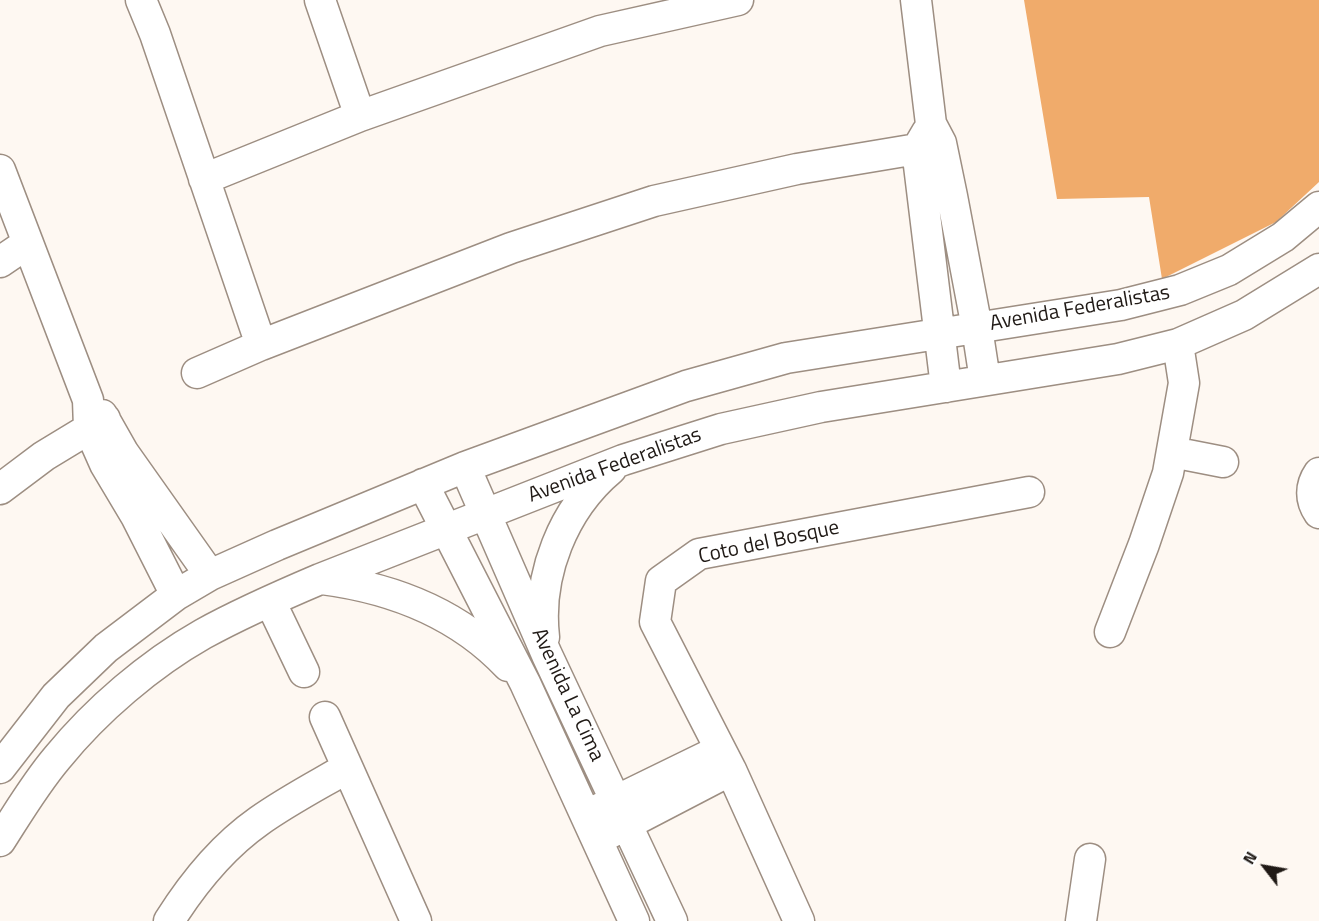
<!DOCTYPE html>
<style>
body{margin:0}
#map{position:relative;width:1319px;height:921px;overflow:hidden;background:#fef8f2;font-family:"Titillium Web",sans-serif}
canvas{display:block}
.north{position:absolute;left:1235px;top:837px;width:60px;height:60px;-webkit-text-stroke:4px #fff;paint-order:stroke;rotate:301deg;font-size:16px;font-weight:700;line-height:24px;text-align:center;color:#201a16}
.north::after{content:'';display:block;margin:auto;width:21px;height:27px;background:#201a16;clip-path:polygon(50% 0,100% 100%,50% 72%,0 100%)}
</style>
<div id="map">
<canvas width="1319" height="921"></canvas>
<div class="north">N</div>
</div>
<script>
const g = document.querySelector('canvas').getContext('2d');
g.lineJoin = 'round';
function fill(path, color) { g.fillStyle = color; g.fill(path, 'evenodd'); }
function trace(path, color, width, dash) { g.strokeStyle = color; g.lineWidth = width; g.lineCap = dash ? 'butt' : 'round'; g.setLineDash(dash || []); g.stroke(path); }
function write(font, color, halo, rows, align = 'center') {
  g.font = font + ' "Titillium Web",sans-serif'; g.lineWidth = 4.5; g.setLineDash([]); g.textBaseline = 'middle'; g.strokeStyle = halo; g.fillStyle = color; for (const [text, x, y, turn = 0] of rows) {
    g.save(); g.translate(x, y); g.rotate((+turn || 0) * Math.PI / 180); g.textAlign = isNaN(turn) ? turn : align; if (halo) g.strokeText(text, 0, 0); g.fillText(text, 0, 0); g.restore();
  }
}
fill(new Path2D(`
 M1024 0H1319V182L1276 222 1162 279 1149 197 1057 199Z`), '#f0ab6b');
const minor = new Path2D(`
 M141 0 155 34 261 345
 M320 0 360 116
 M916 0 931 124 941 143 952 196 977 328 985 380
 M927 132 917 149 946 387
 M0 170 88 400 89 428 105 464 136 516 176 595
 M204 179 360 116 600 31 738 0
 M0 262 28 243
 M197 373 261 345 511 248 654 201 797 169 917 149 941 143
 M102 415 123 452 210 575
 M1172 452 1223 462
 M465 467 547 655 672 921
 M1319 473C1310 486 1310 500 1319 513
 M423 484 525 683 634 921
 M0 489 44 456 105 419
 M322 579C392 588 459 614 508 666
 M270 601 304 672
 M1110 632 1144 544 1168 473 1184 383 1178 344
 M544 637C537 575 563 509 611 469
 M325 717 416 921
 M0 768 56 696 106 648 176 595 210 575 277 545 465 467 686 386 786 358 1121 305 1180 290 1229 270 1283 237 1319 207
 M599 809 720 750
 M610 833 731 770
 M0 841C18 813 35 784 57 758 96 710 150 664 203 634 241 613 280 596 320 579L623 460 721 429 821 407 1118 359 1178 344 1244 315 1319 269
 M169 921C193 883 222 847 259 821 287 801 318 785 347 768
 M799 921 731 770 655 622 661 581 699 554 1029 492
 M1081 921 1090 859`);
trace(minor, '#9d8e82', 33);
trace(minor, '#fff', 30);
write('21px', '#201a16', '#fff', [
 ["Avenida Federalistas",1080,309,-10],
 ["Avenida Federalistas",615,466,-20],
 ["Coto del Bosque",769,543,-12],
 ["Avenida La Cima",567,695,65]
]);
</script>
